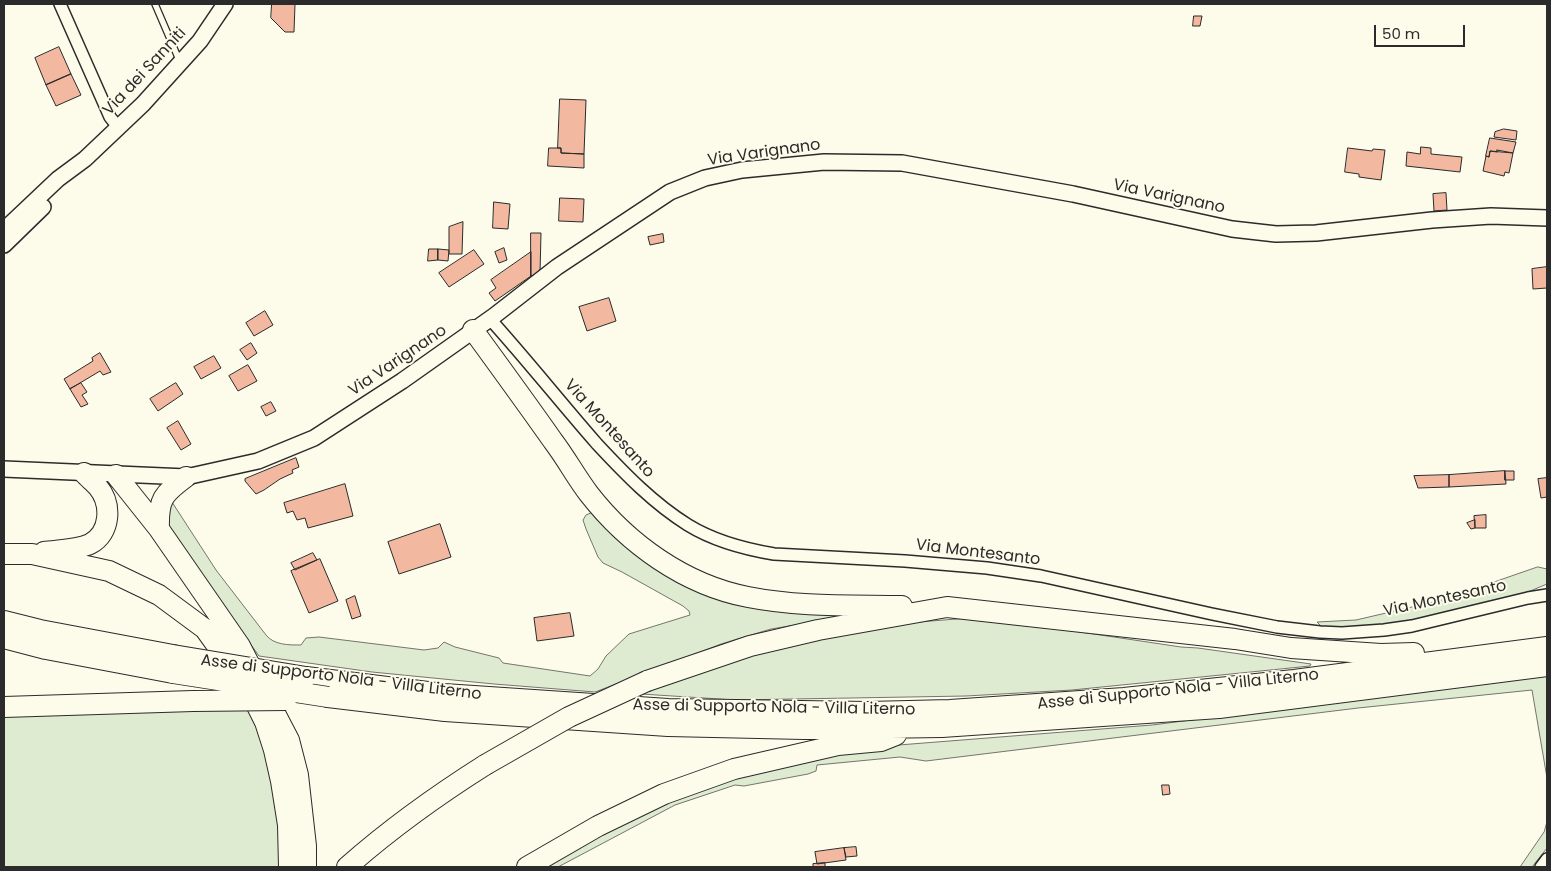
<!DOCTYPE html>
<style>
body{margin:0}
#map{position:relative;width:1551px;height:871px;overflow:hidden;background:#fdfbea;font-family:Poppins,sans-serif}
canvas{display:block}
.frame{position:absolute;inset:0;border:5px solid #2b2b2b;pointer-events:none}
.scale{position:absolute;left:1374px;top:25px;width:91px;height:22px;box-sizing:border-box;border:2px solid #2b2b2b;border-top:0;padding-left:6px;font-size:15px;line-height:18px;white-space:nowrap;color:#2b2b2b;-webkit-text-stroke:4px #fdfbea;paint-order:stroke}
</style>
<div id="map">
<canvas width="1551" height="871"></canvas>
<div class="frame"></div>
<div class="scale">50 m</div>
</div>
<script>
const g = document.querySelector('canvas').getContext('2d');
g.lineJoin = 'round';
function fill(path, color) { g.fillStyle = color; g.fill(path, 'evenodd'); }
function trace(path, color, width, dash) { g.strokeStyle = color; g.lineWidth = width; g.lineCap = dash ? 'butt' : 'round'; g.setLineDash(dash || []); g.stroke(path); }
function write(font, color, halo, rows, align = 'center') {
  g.font = font + ' Poppins,sans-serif'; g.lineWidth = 4; g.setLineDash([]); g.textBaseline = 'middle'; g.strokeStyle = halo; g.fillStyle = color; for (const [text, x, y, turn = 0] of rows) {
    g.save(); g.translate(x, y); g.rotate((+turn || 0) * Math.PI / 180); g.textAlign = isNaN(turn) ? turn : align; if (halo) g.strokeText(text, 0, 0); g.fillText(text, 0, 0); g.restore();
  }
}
const green = new Path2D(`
 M170 499 216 570 266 635C274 645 288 645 301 645L306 638 319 637 424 650 438 648 444 642 455 647 499 658 503 663 590 676 598 669 606 656 629 634 690 615 689 611 683 606 622 572 603 563 598 557 586 529 583 520 586 515 593 512 670 573 850 616 771 629 721 644 595 692 494 684 372 672 259 656 168 528Z
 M1538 567 1547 569V584L1511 599 1429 620 1355 630 1322 627 1317 622 1356 620 1442 600Z
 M970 618 1020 623 1181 647 1198 648 1311 664 1310 666 1072 690 966 696 735 700 641 694 746 655 894 624Z
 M1547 675V778L1532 690 1358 708 926 761 900 757 817 765 816 771 808 774 744 786 735 785 675 805 558 867H537L569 847 701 786 848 749 1152 725Z
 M253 709 275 779 283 867H4V714Z
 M1547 822V848L1532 867H1520L1544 832Z`);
fill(green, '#deebd1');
trace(green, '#74746e', 1);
const building = new Path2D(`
 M272 4H295L294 32H285L271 18Z
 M1194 16H1202L1200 26H1193Z
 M59 47 71 74 46 85 35 58Z
 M71 74 81 95 56 106 46 85Z
 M560 99 586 100 584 154 561 153V148H558Z
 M1504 129 1517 131 1516 140 1494 137 1495 132Z
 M1490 138 1516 142 1513 153 1490 151 1489 157 1486 156Z
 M1421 147 1431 148V154L1462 157 1460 172 1406 166 1407 152 1420 154Z
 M549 148H561V153L584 154V168L548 166Z
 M1348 148 1372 151 1373 149 1385 150 1381 180 1359 177V174L1345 172Z
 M1497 150 1513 153 1509 173 1505 172 1504 176 1483 171 1486 156 1489 157 1490 151 1497 152Z
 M1446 193 1447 210 1434 211 1433 194Z
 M560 198 584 199 583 222 559 221Z
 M494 202 510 204 508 229 493 228Z
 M463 222 462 254H449V227Z
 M531 233H541L540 273 531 276Z
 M663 234 664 242 650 245 648 237Z
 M504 248 507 260 499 263 495 252Z
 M429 249H438V260L428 261Z
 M438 249 449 250 448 261 438 260Z
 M474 250 484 264 449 287 439 273Z
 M531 252V276L495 301 489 293 496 288 491 280Z
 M1547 267V288L1533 289 1532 269Z
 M609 298 616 321 587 331 579 307Z
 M265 311 273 325 254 336 246 323Z
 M251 343 257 353 247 360 240 350Z
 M100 353 111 372 103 375 100 371 70 389 64 379 93 361 92 358Z
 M214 356 221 368 201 379 194 367Z
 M248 365 257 381 238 391 229 376Z
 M81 383 87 392 82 395 88 404 81 407 70 389Z
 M176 383 183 394 158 411 150 399Z
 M271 402 276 411 266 416 261 407Z
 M178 421 191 444 181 450 167 428Z
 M296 458 299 467 292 470 293 473 280 479 264 490 256 494 245 481V479Z
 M1505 471H1514V480H1505Z
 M1505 471 1506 484 1449 487V475Z
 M1449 475V487L1418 488 1414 476Z
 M1547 478V497L1541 498 1538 479Z
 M345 484 353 516 308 528 305 518 297 520 293 511 287 513 284 503Z
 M1486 515V528H1475L1474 516Z
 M1475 520V528L1471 529 1467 523Z
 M440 524 451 557 399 574 388 542Z
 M313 553 317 560 295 570 291 563Z
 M320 559 338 601 309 613 291 571Z
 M355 596 361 616 352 619 346 600Z
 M570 613 574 636 537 641 534 618Z
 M1162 785H1169L1170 794 1163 795Z
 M856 847 857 856 846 857 844 848Z
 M844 848 846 860 817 864 815 852Z
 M825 863V867H813V864Z`);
fill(building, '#f2b8a0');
trace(building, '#2b2b2b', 1);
const lane = new Path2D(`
 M155 4 180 62`);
const street = new Path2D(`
 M60 4 110 117 118 127
 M490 319C527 360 561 403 597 444 625 474 653 503 688 525 714 541 744 549 774 554L905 561 987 568 1041 576 1212 614 1277 627 1320 632 1342 633 1384 630 1412 626 1528 598 1547 595
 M1541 867 1547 859`);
const secondary = new Path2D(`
 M4 230 58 179 85 159 143 104 200 41 225 4
 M4 245 43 207
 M4 469 186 477 258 461 314 438 402 381 494 316 557 267 670 192 705 178 742 170 824 162 902 163 1073 194 1232 229 1276 234 1316 233 1432 220 1491 216 1547 218`);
const highway = new Path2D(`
 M473 330C500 367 527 404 553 441 566 458 576 477 589 494 628 544 685 585 748 597 798 607 851 605 902 606
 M116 475 159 529
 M186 477C163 494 158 499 159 529L240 646 289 740 298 775 306 846V867
 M44 552C58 550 77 550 90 544 111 533 112 504 98 487 94 482 88 478 84 473
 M4 554H32L109 571 159 595 205 629 250 692 265 722 274 750 281 781 288 825 289 867
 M4 621 40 630 173 655
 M4 638 46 649 173 673
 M306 677 444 694 668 709 868 712 950 710 1124 698 1294 680 1547 647
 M647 681 750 646 818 630 947 607 1235 639 1291 648 1381 654 1414 653
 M328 697 445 711 668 726 804 729 942 727 1219 708 1547 666
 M4 707 193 701
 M347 867C390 829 436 796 485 765
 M527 867 598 826 664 794 734 769 838 745 881 741 896 735`);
trace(lane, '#2b2b2b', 8);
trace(street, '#2b2b2b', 14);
trace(secondary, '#2b2b2b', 18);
trace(highway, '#2b2b2b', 22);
trace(lane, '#fdfbea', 5.5);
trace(street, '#fdfbea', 11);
trace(secondary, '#fdfbea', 15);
trace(highway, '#fdfbea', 20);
const highwayBridge = new Path2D(`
 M173 655 306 677
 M173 673 328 697
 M193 701 286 700
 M485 765 569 717 647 681`);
trace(highwayBridge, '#2b2b2b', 22, []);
trace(highwayBridge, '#fdfbea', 20);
write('16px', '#2b2b2b', '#fdfbea', [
 ["Via dei Sanniti",145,72,-47],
 ["Via Varignano",764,153,-8],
 ["Via Varignano",1169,197,12],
 ["Via Varignano",398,361,-34],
 ["Via Montesanto",609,429,48],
 ["Via Montesanto",978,553,7],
 ["Via Montesanto",1445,599,-12],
 ["Asse di Supporto Nola - Villa Literno",341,678,7],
 ["Asse di Supporto Nola - Villa Literno",1178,690,-6],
 ["Asse di Supporto Nola - Villa Literno",774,708,1]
]);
</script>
